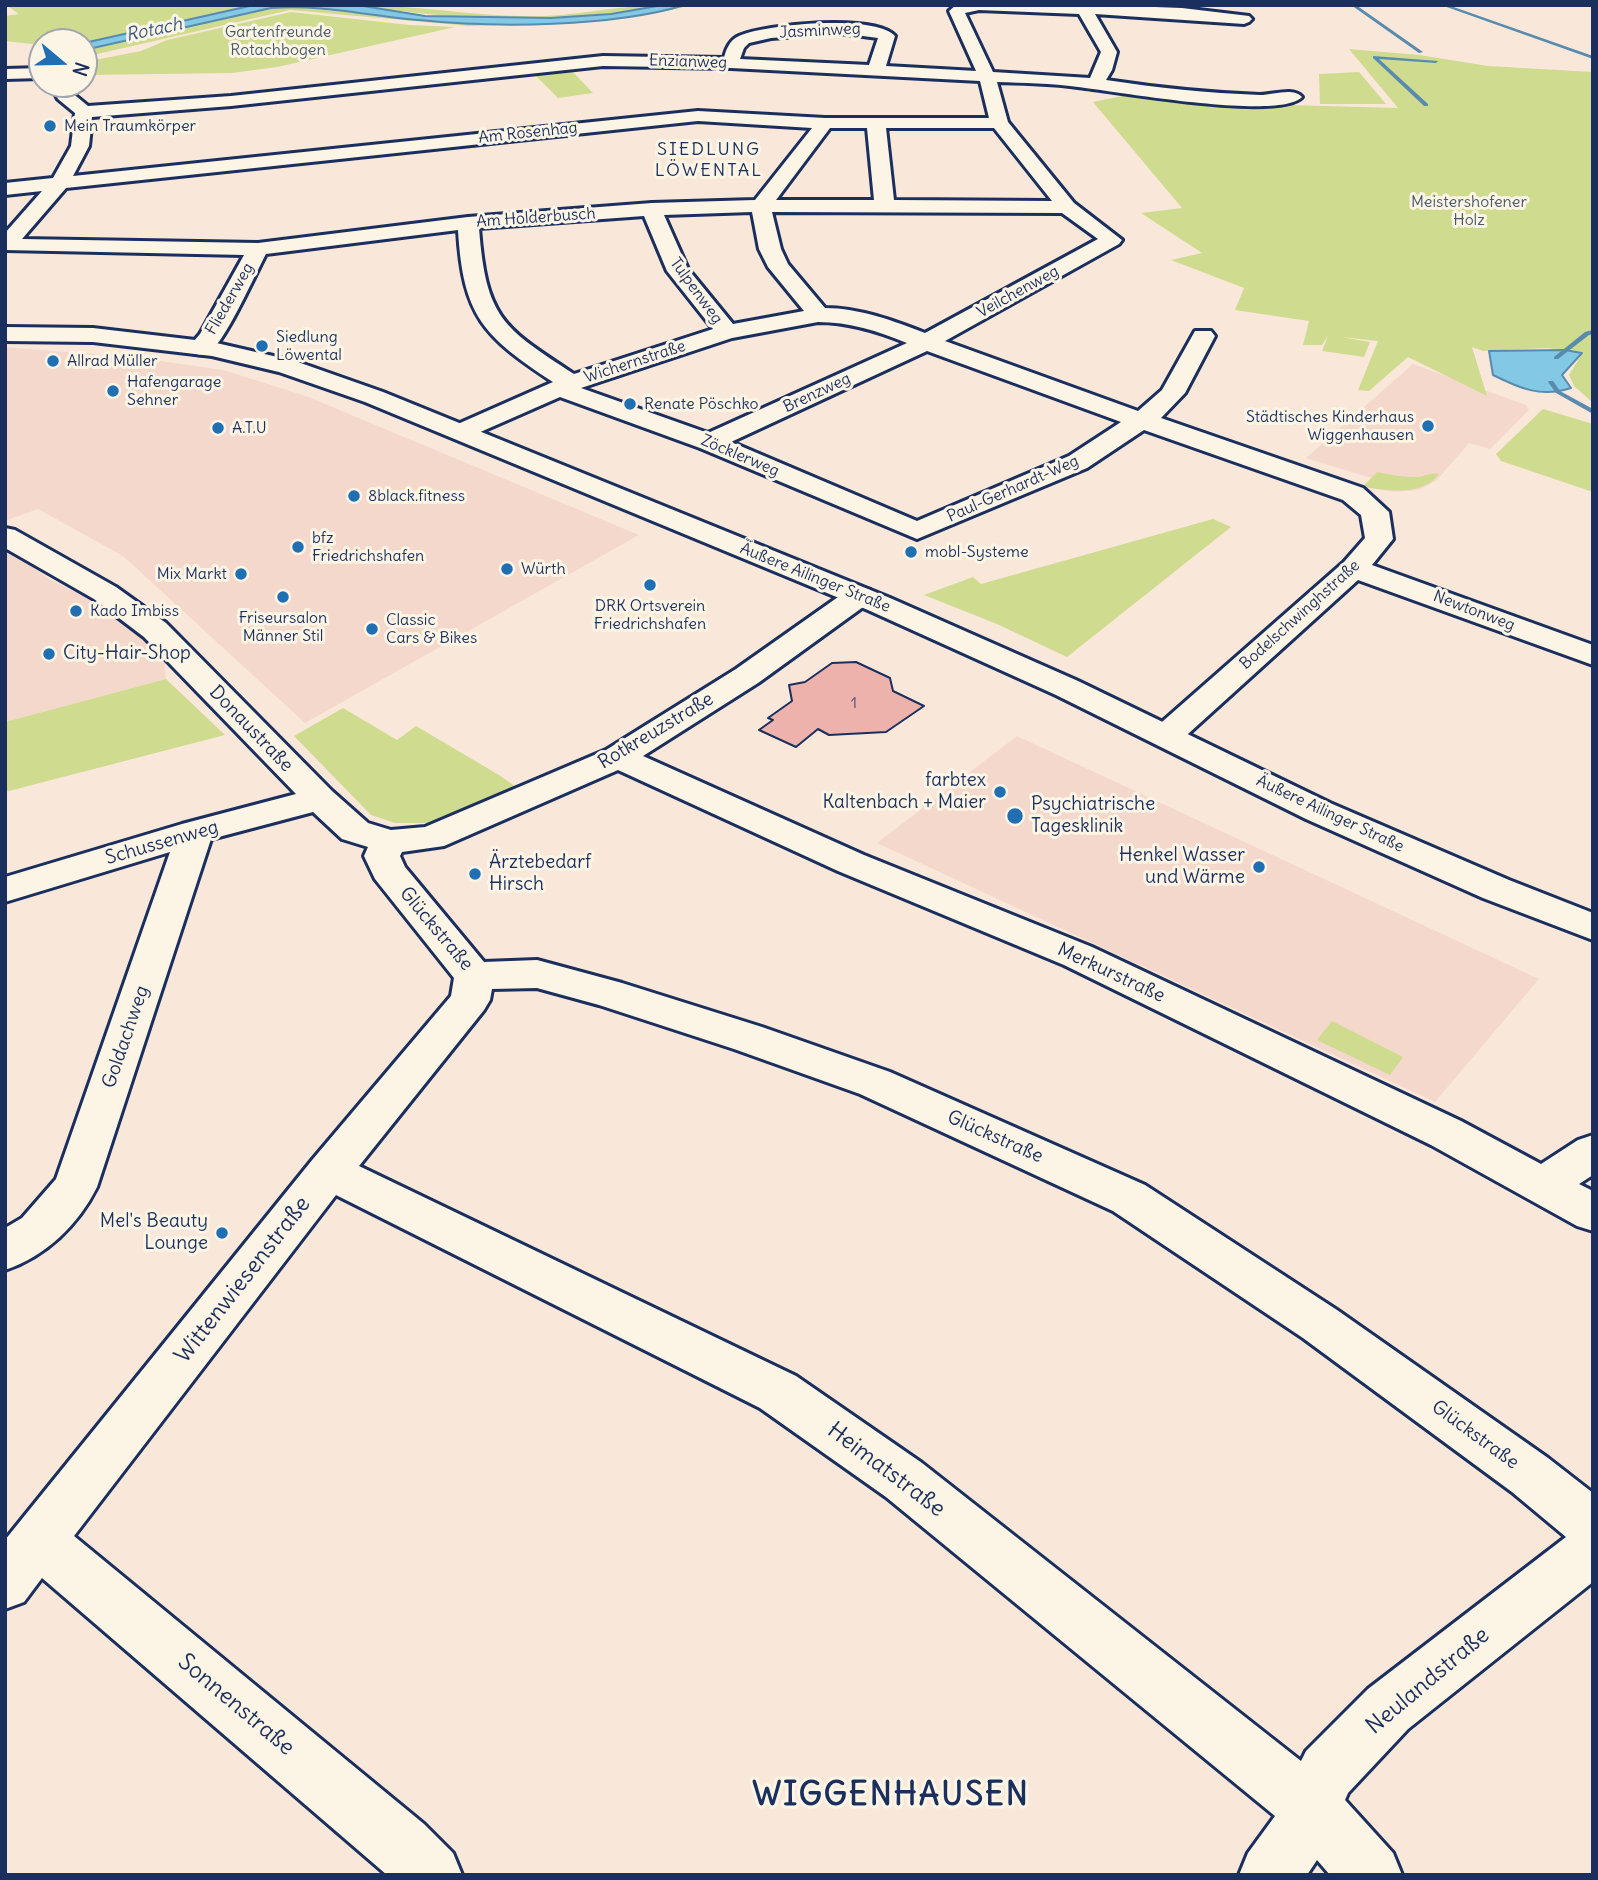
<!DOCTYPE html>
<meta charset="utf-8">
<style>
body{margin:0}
#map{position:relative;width:1598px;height:1880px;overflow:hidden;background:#f9e8da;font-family:Delius,sans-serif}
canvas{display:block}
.frame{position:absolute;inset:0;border:7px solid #1b2f5e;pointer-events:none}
.north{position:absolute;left:28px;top:28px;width:70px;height:70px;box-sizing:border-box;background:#fcf5e5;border:2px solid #a2a6af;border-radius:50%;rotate:109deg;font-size:19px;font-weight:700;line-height:28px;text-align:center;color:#1b2f5e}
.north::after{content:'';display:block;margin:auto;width:24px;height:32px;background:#1f6fb2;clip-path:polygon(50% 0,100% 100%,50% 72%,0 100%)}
</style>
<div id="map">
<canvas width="1598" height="1880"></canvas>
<div class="frame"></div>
<div class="north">N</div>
</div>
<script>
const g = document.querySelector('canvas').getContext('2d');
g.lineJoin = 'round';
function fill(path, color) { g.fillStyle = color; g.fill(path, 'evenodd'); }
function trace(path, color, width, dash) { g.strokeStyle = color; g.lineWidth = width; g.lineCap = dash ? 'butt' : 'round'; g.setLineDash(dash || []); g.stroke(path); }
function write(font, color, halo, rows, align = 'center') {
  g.font = font + ' Delius,sans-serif'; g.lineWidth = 6; g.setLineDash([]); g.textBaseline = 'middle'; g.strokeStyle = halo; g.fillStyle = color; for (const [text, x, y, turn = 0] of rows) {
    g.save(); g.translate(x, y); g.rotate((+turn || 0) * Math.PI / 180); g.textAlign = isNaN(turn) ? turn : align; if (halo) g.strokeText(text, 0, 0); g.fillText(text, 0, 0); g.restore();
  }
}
fill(new Path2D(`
 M5 347 140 358 223 370 306 396 639 535 305 723 123 556 38 509 5 521Z
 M1413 364 1526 405 1529 410 1490 449 1469 443 1437 480 1419 490 1394 492 1361 487 1371 478 1306 458Z
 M5 548 51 580 105 607 130 626 164 659 166 679 5 722Z
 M1017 736 1539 979 1435 1102 877 843Z`), '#f5d8cc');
fill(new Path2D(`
 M6 5H254L84 43 42 42V45L5 41V16L19 14Z
 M357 5C420 5 482 18 545 16 585 14 623 5 663 5 637 12 609 14 583 16 507 22 433 17 357 5Z
 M685 5H694L652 14 588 22 469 26 290 10 84 57V50L271 8 302 6 419 20 470 23H537Z
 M291 12 409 25 455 27 277 67 232 73 84 75V62L141 51 167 40Z
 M1349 49 1419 55 1488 66 1593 72V403L1574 386 1569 375 1583 352 1547 348 1483 351 1472 347 1487 396 1408 357 1369 391 1358 390 1378 341 1341 337 1370 342 1364 357 1322 351 1328 336 1322 345H1303L1309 321 1235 310 1244 288 1171 260 1202 253 1141 213 1182 208 1093 102 1127 95 1176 102 1398 108Z
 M569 68 593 93 558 98 532 72Z
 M1359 72 1386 104H1320L1319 74Z
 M1543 409 1593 424V492L1501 461 1496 454Z
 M1377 472C1391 475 1403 477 1417 477 1426 476 1431 472 1439 474 1422 497 1388 490 1363 487Z
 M1213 519 1231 527 1067 657 997 624 924 595 973 577 981 584Z
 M166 679 225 735 5 792V722Z
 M343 708 397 740 416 726 499 775 519 789 463 814 431 823H395L371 815 294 736Z
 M1332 1021 1403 1057 1390 1075 1317 1040Z`), '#cfdb8e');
const water = new Path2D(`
 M254 5H357L425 16 551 18 611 14 663 5H685C612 27 496 28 419 20 369 16 322 4 271 8L84 50V43Z
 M1565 350 1582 353 1562 375 1571 388C1541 398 1519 388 1493 375L1489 351Z`);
fill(water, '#83c8e4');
trace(water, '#598bae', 2);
fill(new Path2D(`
 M1351 5H1356L1423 52 1419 53Z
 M1441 5H1448L1593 56V59Z
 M1373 56 1438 61 1436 63 1379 59 1428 104V106H1424L1373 58Z
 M1593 330V334L1589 335 1558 359H1554V357L1585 332Z
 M1549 381H1553L1560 391 1593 409V414L1556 393 1548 382Z`), '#598bae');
const building = new Path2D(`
 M856 662 890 678 893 691 924 706 886 732 829 735 818 729 796 747 759 730 773 720 768 718 792 701 789 685 805 682 832 663Z`);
fill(building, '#edb2ac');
trace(building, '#1b2f5e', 2);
const street = new Path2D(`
 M956 5H1101L1182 8 1249 16 1252 19 1249 22 1244 24 1095 14 1117 52 1112 70 1106 80C1159 88 1206 93 1260 95 1273 95 1293 87 1302 97 1280 121 1114 91 1078 87 1051 83 1024 83 997 82L1008 122 1074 203 1122 240 1119 244 945 341 1138 411 1162 390 1195 331H1211L1215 336 1185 393 1161 418 1363 488 1389 512 1393 539 1372 565 1593 645V665L1358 580 1178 743 1166 746 1154 743 1149 736 1154 729 1344 562 1365 538 1361 515 1343 500 1144 430 1087 468 917 539 700 448 560 397 469 437 460 440 451 437 447 432 451 427 553 382C483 336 463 316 458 230L266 254C255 274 224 345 208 353 203 356 197 354 192 353L188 348 200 334 244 255 5 250V233L42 191 5 195V183L53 178 71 146 75 113 58 99 50 84H68L71 92 88 106 231 96 603 56 724 58C726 49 730 40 739 36 765 24 875 14 895 36L886 66 976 71 949 11ZM979 10 1079 14 1101 52 1090 78 993 72 965 13ZM840 33 878 38 869 65 740 59 744 48 749 43 771 38ZM603 66 731 68 980 81 989 118H825L698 111 73 176 89 146 92 117 231 106ZM698 121 812 128 755 200 652 203 468 217 258 243 22 239 66 188ZM830 128H867L874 200H776ZM886 128H994L1052 201 894 200ZM752 212 759 249 768 267 804 311 733 324 688 269 664 215ZM772 212 1062 213 1098 239 925 333C894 321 859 308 825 308L788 264 781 249ZM644 216 667 271 713 329 574 374C502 327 486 318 479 228ZM818 322C849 322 878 331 907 343L708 433 581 388 732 338ZM927 351 1121 422 1069 456 917 521 731 442Z
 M42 68V78L5 79V69Z
 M5 528 15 530 116 587 166 623 332 791 368 823 391 830 425 827 606 750 736 669 848 590 859 587 870 590 874 596 870 602 758 683 643 756 864 855 1092 947 1461 1121 1541 1164 1578 1140 1593 1135V1175L1579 1184 1593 1191V1231L1577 1226 1431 1145 1064 965 838 871 618 770 444 846 402 852 400 856 405 867 484 962 537 960 622 983 762 1027 890 1072 1145 1185 1337 1310 1548 1458 1593 1493V1582L1408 1729 1348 1793 1345 1800 1393 1853 1402 1875H1330L1317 1860 1307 1875H1239L1248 1853 1275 1816 886 1497 760 1408 336 1195 74 1536 424 1824 453 1853 462 1875H387L42 1578 24 1602 5 1609V1540L313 1159 451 996 454 978 375 879 364 856 368 847 342 839 313 812 211 839 97 1187C78 1225 46 1256 5 1270V1228L22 1218 56 1179 170 852 5 902V877L182 824 296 794 144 637 94 599 5 548ZM537 988 599 1005 734 1049 860 1094 1113 1211 1303 1338 1512 1492 1566 1537 1368 1689 1306 1751 1301 1761 922 1463 796 1376 359 1166 484 1010 490 1000 492 989Z`);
const secondary = new Path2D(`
 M5 327 93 328 212 342 295 361 383 392 890 598 1078 681 1330 803 1509 880 1593 913V940L1483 898 1306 819 1056 695 868 610 365 402 279 372 212 356 93 342 5 341Z`);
trace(street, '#1b2f5e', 6);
trace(secondary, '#1b2f5e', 6);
fill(street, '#fcf5e5');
fill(secondary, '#fcf5e5');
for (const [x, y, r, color] of [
 [50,126,7,"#1f6fb2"],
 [262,346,7,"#1f6fb2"],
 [53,361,7,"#1f6fb2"],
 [113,391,7,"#1f6fb2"],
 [630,404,7,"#1f6fb2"],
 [1428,426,7,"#1f6fb2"],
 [218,428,7,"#1f6fb2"],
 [354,496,7,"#1f6fb2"],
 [298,547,7,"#1f6fb2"],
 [911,552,7,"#1f6fb2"],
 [507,569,7,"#1f6fb2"],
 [241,574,7,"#1f6fb2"],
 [650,585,7,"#1f6fb2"],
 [283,597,7,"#1f6fb2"],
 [76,611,7,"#1f6fb2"],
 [372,629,7,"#1f6fb2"],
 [49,654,7,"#1f6fb2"],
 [1000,792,7,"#1f6fb2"],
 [1015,816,9,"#1f6fb2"],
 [1259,867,7,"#1f6fb2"],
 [475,874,7,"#1f6fb2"],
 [222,1233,7,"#1f6fb2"]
]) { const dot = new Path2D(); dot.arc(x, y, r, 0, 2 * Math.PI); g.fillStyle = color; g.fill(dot); trace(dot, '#fcf5e5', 2.5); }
write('16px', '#1b2f5e', '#fcf5e5', [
 ["Jasminweg",820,31,-3],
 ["Enzianweg",688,62,2],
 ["Am Rosenhag",528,133,-6],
 ["Am Holderbusch",536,218,-4],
 ["Tulpenweg",696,291,54],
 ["Veilchenweg",1018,292,-29],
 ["Fliederweg",230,299,-60],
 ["Wichernstraße",635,362,-18],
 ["Brenzweg",817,393,-25],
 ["Zöcklerweg",740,456,23],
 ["Paul-Gerhardt-Weg",1013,489,-24],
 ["Äußere Ailinger Straße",815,578,22],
 ["Newtonweg",1474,611,21],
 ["Bodelschwinghstraße",1300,615,-42],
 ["Äußere Ailinger Straße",1330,814,25]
]);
write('16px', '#485a6a', '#fcf5e5', [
 ["Gartenfreunde",278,32],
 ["Rotachbogen",278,50],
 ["Meistershofener",1469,202],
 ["Holz",1469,220]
]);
write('16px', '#1b2f5e', '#fcf5e5', [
 ["Mein Traumkörper",64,126],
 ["Siedlung",276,337],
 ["Löwental",276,355],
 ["Allrad Müller",67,361],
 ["Hafengarage",127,382],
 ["Sehner",127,400],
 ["Renate Pöschko",644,404],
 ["Städtisches Kinderhaus",1414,417,"right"],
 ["Wiggenhausen",1414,435,"right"],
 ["A.T.U",232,428],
 ["8black.fitness",368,496],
 ["bfz",312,538],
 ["Friedrichshafen",312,556],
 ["mobl-Systeme",925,552],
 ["Würth",521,569],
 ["Mix Markt",227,574,"right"],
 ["DRK Ortsverein",650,606,"center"],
 ["Friedrichshafen",650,624,"center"],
 ["Kado Imbiss",90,611],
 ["Friseursalon",283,618,"center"],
 ["Männer Stil",283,636,"center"],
 ["Classic",386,620],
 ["Cars & Bikes",386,638]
], 'left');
write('16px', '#505072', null, [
 ["1",854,703]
]);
write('italic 18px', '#355580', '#fcf5e5', [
 ["Rotach",154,30,-12]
]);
g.letterSpacing = '2px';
write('18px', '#1b2f5e', '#fcf5e5', [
 ["SIEDLUNG",709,150],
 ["LÖWENTAL",709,171]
]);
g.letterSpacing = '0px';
write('19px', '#1b2f5e', '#fcf5e5', [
 ["City-Hair-Shop",63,654],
 ["farbtex",986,781,"right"],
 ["Kaltenbach + Maier",986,803,"right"],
 ["Psychiatrische",1031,805],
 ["Tagesklinik",1031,827],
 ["Henkel Wasser",1245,856,"right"],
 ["und Wärme",1245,878,"right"],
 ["Ärztebedarf",489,863],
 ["Hirsch",489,885],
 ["Mel's Beauty",208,1222,"right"],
 ["Lounge",208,1244,"right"]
], 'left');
write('19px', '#1b2f5e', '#fcf5e5', [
 ["Donaustraße",251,729,46],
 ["Rotkreuzstraße",656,731,-31],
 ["Schussenweg",162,843,-16],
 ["Glückstraße",436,929,50],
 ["Merkurstraße",1111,973,25],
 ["Goldachweg",126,1037,-71],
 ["Glückstraße",995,1137,24],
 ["Glückstraße",1475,1435,36]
]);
write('23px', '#1b2f5e', '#fcf5e5', [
 ["Wittenwiesenstraße",243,1280,-52],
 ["Heimatstraße",886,1470,37],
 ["Neulandstraße",1428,1681,-40],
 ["Sonnenstraße",236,1705,40]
]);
g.letterSpacing = '2px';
write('bold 32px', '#1b2f5e', '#fcf5e5', [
 ["WIGGENHAUSEN",891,1796]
]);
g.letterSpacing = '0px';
</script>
